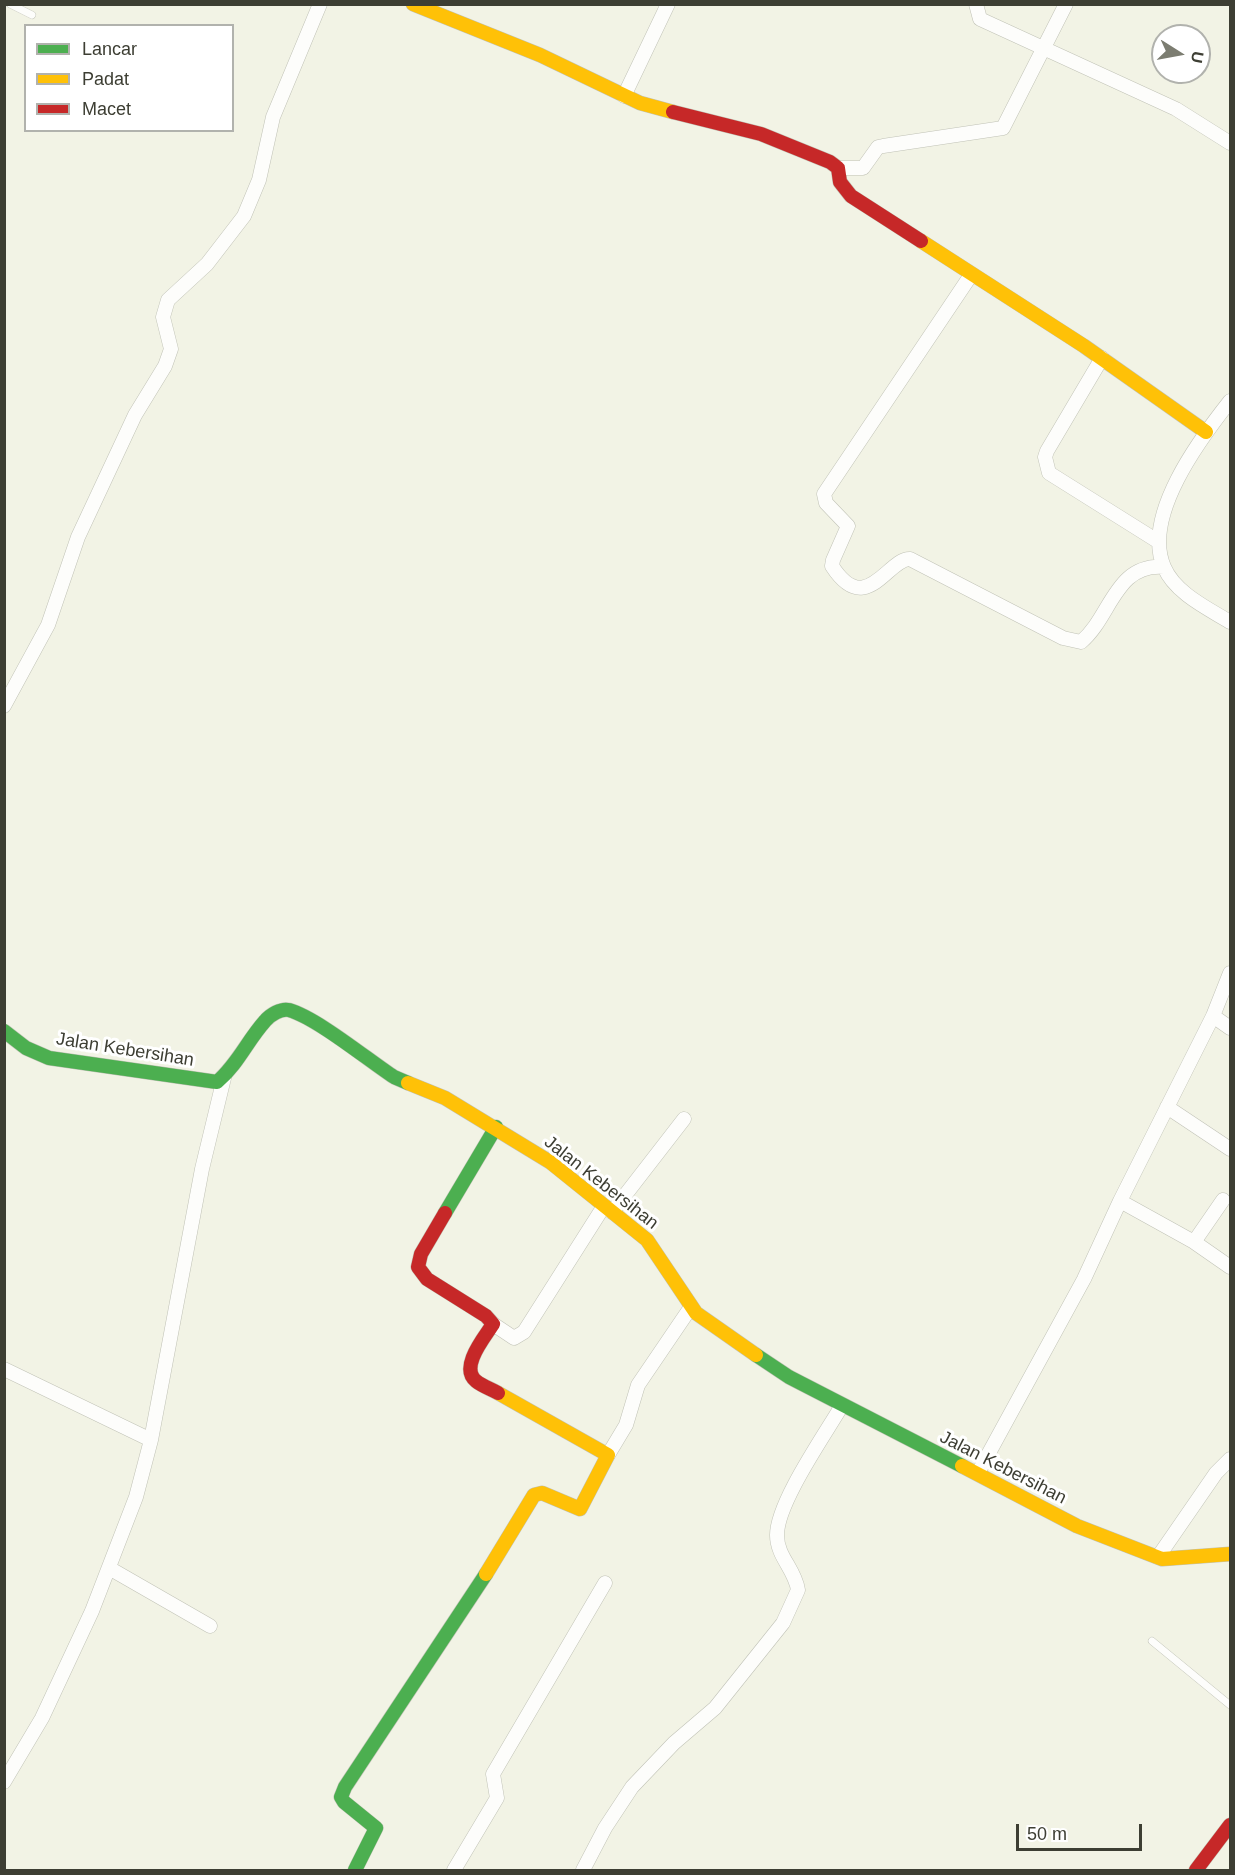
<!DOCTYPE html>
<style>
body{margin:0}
#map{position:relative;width:1235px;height:1875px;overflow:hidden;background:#f2f3e5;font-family:Arial,sans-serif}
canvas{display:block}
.frame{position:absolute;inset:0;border:6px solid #3d3e33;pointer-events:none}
.legend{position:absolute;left:24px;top:24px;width:210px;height:108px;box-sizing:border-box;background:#fff;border:2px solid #b1b2ad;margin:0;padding:8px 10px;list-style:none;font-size:18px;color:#3d3e33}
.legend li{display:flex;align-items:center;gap:12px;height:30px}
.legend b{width:30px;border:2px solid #b1b2ad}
.north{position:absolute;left:1151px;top:24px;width:60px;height:60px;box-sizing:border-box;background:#fff;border:2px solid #b1b2ad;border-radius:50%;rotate:101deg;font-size:16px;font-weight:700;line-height:24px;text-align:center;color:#3d3e33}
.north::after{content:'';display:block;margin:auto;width:21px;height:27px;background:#7c7d71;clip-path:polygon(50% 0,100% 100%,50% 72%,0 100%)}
.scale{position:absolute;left:1016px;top:1824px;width:126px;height:27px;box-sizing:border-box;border:3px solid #3d3e33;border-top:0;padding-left:8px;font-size:18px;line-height:21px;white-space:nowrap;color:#3d3e33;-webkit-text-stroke:4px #fff;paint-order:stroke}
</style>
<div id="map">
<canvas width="1235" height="1875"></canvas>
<div class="frame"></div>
<ul class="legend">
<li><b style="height:8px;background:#4caf50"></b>Lancar</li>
<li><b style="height:8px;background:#ffc107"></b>Padat</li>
<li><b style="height:8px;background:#c62828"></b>Macet</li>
</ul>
<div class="north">U</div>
<div class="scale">50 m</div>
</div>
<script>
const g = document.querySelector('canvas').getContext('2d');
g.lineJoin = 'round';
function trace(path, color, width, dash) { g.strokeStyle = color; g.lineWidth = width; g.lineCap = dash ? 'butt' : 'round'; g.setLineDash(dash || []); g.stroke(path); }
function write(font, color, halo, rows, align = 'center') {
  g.font = font + ' Arial,sans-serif'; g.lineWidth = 6; g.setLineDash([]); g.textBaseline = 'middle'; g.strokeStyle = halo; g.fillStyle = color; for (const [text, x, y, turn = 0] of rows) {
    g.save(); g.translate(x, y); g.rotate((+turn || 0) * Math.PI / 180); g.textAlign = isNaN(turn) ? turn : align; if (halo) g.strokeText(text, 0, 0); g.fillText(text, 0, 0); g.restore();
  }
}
const lane = new Path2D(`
 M10 4 32 15
 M1152 1641 1230 1705`);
const street = new Path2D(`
 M976 4 980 19 1176 109 1230 143
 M624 96 668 4
 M838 168H863L878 147 883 146 1003 128 1066 4
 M971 275 824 494 826 503 848 526 833 560 832 566C866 619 888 558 910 559L1063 638 1081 642C1111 617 1115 563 1164 567
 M1102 358 1047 451 1045 457 1049 473 1159 542
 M1230 401C1200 439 1142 516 1164 567 1175 593 1207 608 1230 622
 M4 706 48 625 78 537 135 415 165 366 171 349 163 317 168 300 207 264 244 216 259 180 273 117 320 4
 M1213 1016 1230 1028
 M1167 1107 1230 1149
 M1120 1201 1194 1242 1230 1267
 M612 1212 684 1119
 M1194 1242 1223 1200
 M493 1324 514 1338 524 1332 604 1206
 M4 1369 151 1440
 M608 1455 626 1425 638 1385 691 1307
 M978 1473 1084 1279 1120 1201 1213 1016 1230 973
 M1158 1557 1216 1473 1230 1459
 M109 1568 210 1626
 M4 1782 42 1718 92 1611 136 1497 151 1440 202 1169 224 1078
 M454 1870 497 1798 493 1774 605 1583
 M583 1870 605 1828 632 1787 674 1743 715 1708 783 1623 798 1590C795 1569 777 1557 777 1535 777 1503 824 1436 841 1407`);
const fast = new Path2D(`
 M4 1031 26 1048 49 1058 217 1082C238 1064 247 1041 265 1021 270 1015 281 1008 289 1010 317 1018 368 1060 394 1077L408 1083
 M445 1213 496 1127
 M756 1355 789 1377 962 1466
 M355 1870 376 1828 344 1802 341 1797 345 1787 486 1574`);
const slow = new Path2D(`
 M413 4 540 55 640 103 673 112
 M921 241 1084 346 1206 432
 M408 1083 445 1098 550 1162 647 1240 696 1313 756 1355
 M962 1466 1077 1526 1162 1559 1230 1554
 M486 1574 534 1495 542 1493 580 1509 608 1455 498 1393`);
const jam = new Path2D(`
 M673 112 761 134 830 162 838 168 840 182 851 196 921 241
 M445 1213 421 1254 418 1267 427 1279 486 1316 493 1324C485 1337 459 1367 476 1381 482 1386 491 1389 498 1393
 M1196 1870 1230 1825`);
trace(lane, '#c0c2b6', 8);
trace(street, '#c0c2b6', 15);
trace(fast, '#c0c2b6', 15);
trace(slow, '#c0c2b6', 15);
trace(jam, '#c0c2b6', 15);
trace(lane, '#fdfdfb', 7);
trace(street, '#fdfdfb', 14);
trace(fast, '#4caf50', 14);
trace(slow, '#ffc107', 14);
trace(jam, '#c62828', 14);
write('18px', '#3d3e33', '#fff', [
 ["Jalan Kebersihan",125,1050,9],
 ["Jalan Kebersihan",601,1183,38],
 ["Jalan Kebersihan",1003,1468,27]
]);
</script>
